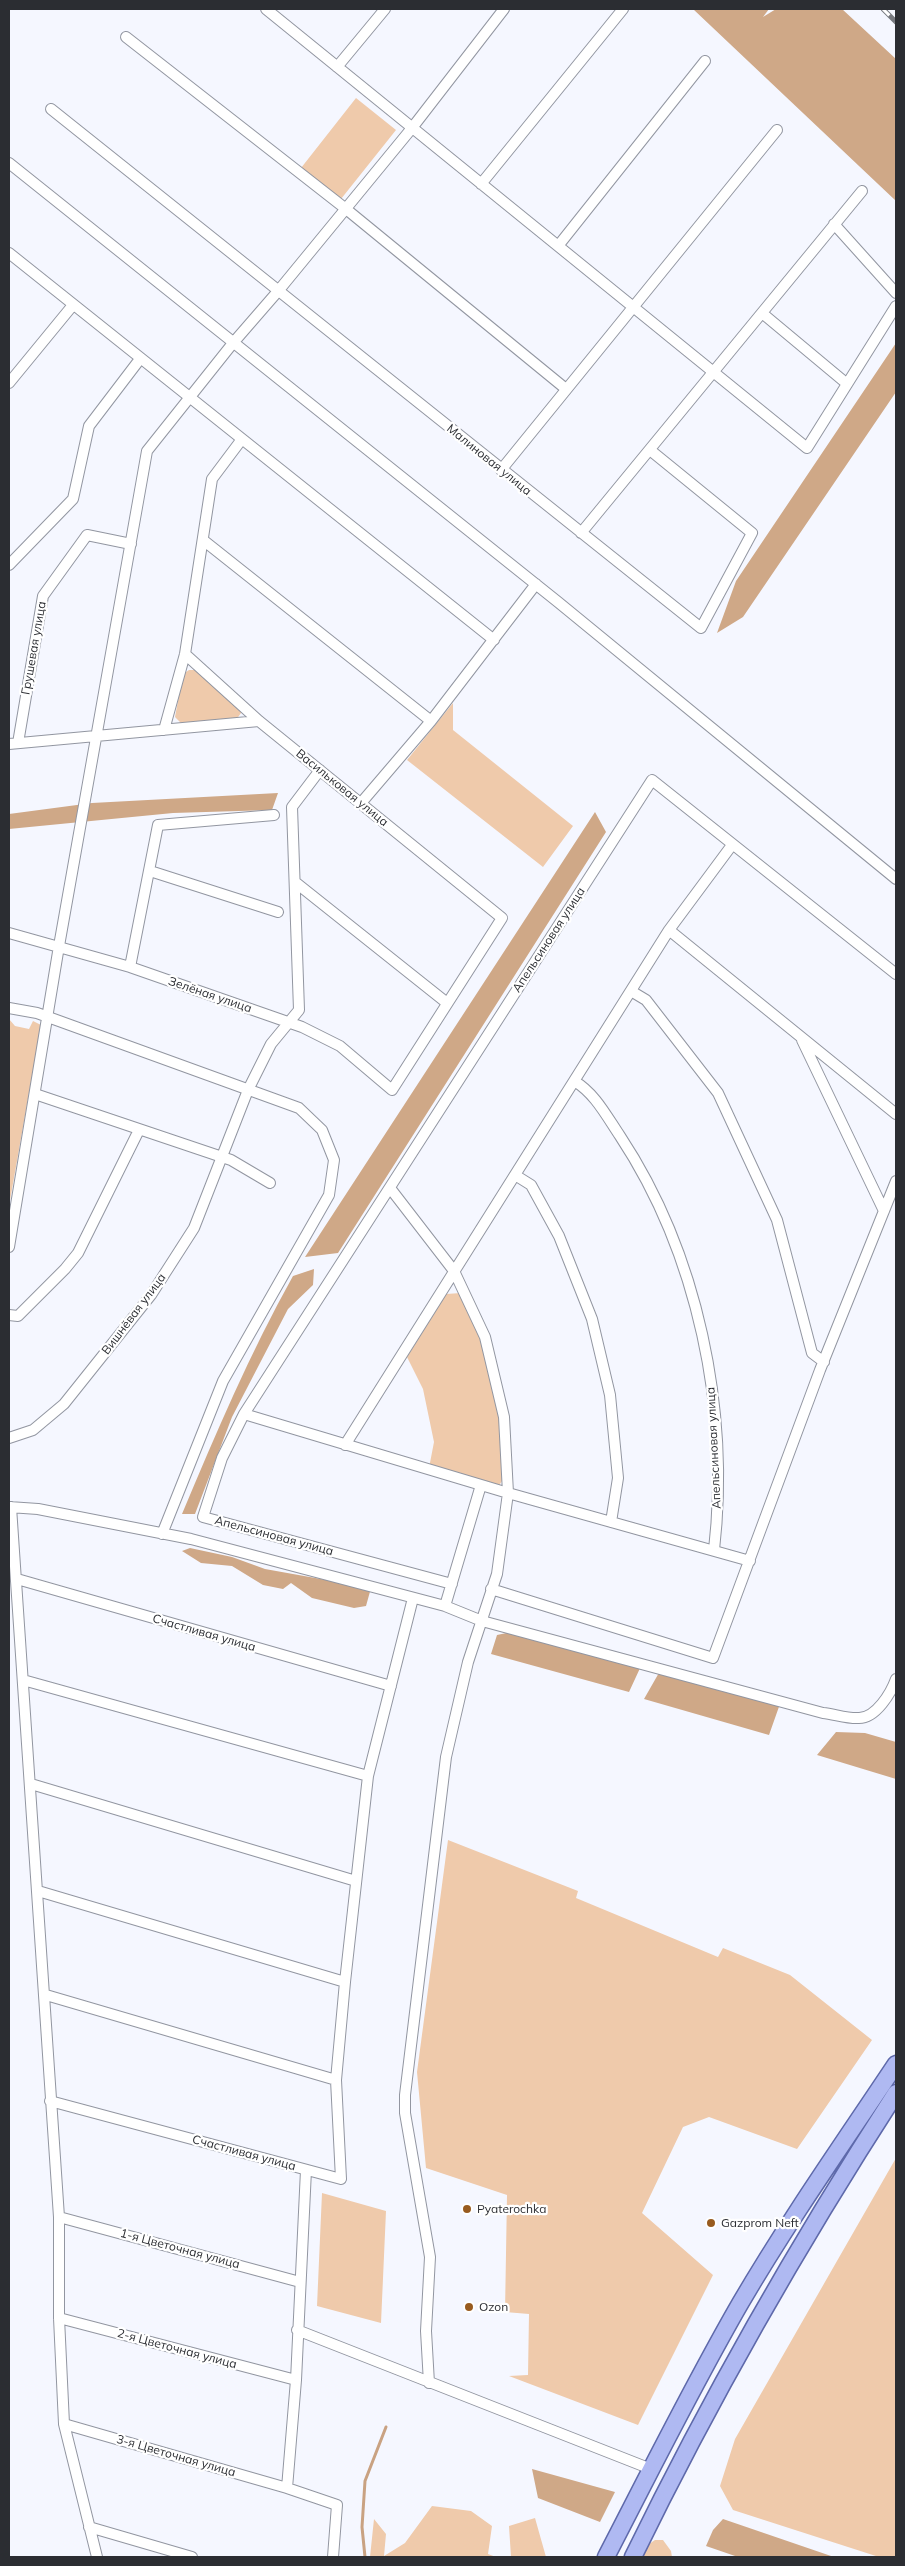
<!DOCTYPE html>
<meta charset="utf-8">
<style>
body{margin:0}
#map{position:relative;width:905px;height:2566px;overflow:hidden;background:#f5f7ff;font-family:Mulish,sans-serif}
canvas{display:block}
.frame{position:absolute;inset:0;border:10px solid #2b2d32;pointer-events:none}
</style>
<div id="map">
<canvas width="905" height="2566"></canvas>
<div class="frame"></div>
</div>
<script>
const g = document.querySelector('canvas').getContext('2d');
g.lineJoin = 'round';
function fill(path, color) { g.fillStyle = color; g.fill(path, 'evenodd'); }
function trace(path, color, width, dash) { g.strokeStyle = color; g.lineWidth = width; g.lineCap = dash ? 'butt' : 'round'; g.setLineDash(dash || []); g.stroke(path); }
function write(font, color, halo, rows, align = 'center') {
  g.font = font + ' Mulish,sans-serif'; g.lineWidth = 4.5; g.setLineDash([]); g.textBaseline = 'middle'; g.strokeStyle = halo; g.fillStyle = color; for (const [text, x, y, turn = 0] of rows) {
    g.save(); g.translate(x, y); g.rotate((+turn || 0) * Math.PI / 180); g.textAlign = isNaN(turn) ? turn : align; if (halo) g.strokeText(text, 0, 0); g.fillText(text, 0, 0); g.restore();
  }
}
fill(new Path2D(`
 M356 98 396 130 341 199 301 168Z
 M189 670H196L240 706 241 713 236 720 184 726 175 717 183 674Z
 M453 703V730L573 826 543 867 407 760Z
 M9 1019 15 1026 29 1029 33 1021 41 1025 9 1206Z
 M461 1293 478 1329 497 1393 504 1478 498 1487 429 1468 434 1442 423 1389 407 1357 446 1294Z
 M448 1840 578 1891 576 1898 718 1957 723 1948 790 1975 872 2040 797 2149 709 2117 683 2127 642 2213 713 2275 638 2425 509 2376 528 2375 529 2314 505 2312 507 2195 426 2168 417 2072Z
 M896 2158V2557H879L733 2510 720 2486 735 2439Z
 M322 2193 386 2211 381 2323 317 2306Z
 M432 2506 471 2511 492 2526 488 2554 496 2557H370L374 2519 386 2534 384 2556 405 2543Z
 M535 2518 546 2557H511L509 2526Z
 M655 2540H663L671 2551 672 2557H642L649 2544Z`), '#efcaab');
fill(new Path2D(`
 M693 9H769L763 17 776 9H842L896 59V201Z
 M896 343V392L743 617 717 633 736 581Z
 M278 793 272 810 173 813 9 829V814L92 803Z
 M595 812 606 832 338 1253 305 1257Z
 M314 1269 313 1285 288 1309 232 1417 195 1514H182C216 1433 250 1353 293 1276Z
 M190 1548 232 1557 265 1569 371 1588 366 1606 354 1608 312 1598 291 1583 283 1589 263 1585 232 1566 201 1563 182 1551Z
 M521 1630 641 1666 629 1692 491 1654 497 1635Z
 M660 1671 781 1701 769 1735 644 1699Z
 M836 1732 865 1733 896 1742V1779L817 1755Z
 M532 2469 615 2492 600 2522 538 2498Z
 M723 2519 834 2557H738L706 2546 713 2530Z`), '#cfa887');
trace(new Path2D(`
 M365 2557 362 2527 365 2481 386 2427`), '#c9a282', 3);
const street = new Path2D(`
 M266 9 807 448 896 306
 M126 37 346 209 566 389
 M337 67 385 9
 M51 109 701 628 752 533 650 450
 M9 163 558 602 896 879
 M481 184 623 9
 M834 224 896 293
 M558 246 705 61
 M9 253 494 640
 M762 313 846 383
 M9 383 73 305
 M501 470 777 130
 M581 533 862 191
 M203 540 431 721
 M9 565 73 499 89 426 140 359
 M164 730 185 654 212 479 242 439
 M18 743 43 596 87 535 131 544
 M9 744 259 721
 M361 803 431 721 536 584
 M150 871 278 912
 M295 882 447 1003
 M669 930 896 1114
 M9 933 130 967 302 1027 340 1046 392 1090 502 918 259 721 185 654
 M130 967 158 825 274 815
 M631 991 646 1000 718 1093 777 1220 812 1353 824 1362
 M9 1008 37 1013 299 1108 322 1130 334 1160 329 1195 223 1381 162 1534
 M802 1040 884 1211
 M574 1081C595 1093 607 1117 620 1136 698 1254 730 1410 714 1550
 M35 1094 231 1160 270 1183
 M515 1175 531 1185 559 1236 592 1319 610 1395 618 1478 611 1522
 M390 1188 454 1271 485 1337 504 1417 508 1493 497 1574 468 1662 446 1757 405 2095V2113L430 2257 426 2331 429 2383
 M9 1247 59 946 147 451 233 343 279 290 412 128 504 9
 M9 1315 18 1316 65 1269 78 1253 139 1130
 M244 1414 508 1493 750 1561
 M9 1438 33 1430 64 1404 151 1295 194 1228 248 1090 271 1044 299 1010 292 807 320 770
 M345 1445 669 930 732 845
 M9 1507 38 1509 191 1539 445 1606 482 1621 823 1713C834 1714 848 1719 859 1718 876 1718 891 1693 896 1679
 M11 1507 59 2217V2318L64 2424 97 2557
 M17 1579 391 1686
 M452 1584 203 1517 222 1458 244 1414 652 780 896 974
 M491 1589 713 1658 820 1370 896 1181
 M445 1606 481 1485
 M23 1680 368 1776
 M31 1784 356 1881
 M38 1891 345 1982
 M46 1995 336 2080
 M50 2101 341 2179 336 2080 345 1982 368 1776 413 1598
 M59 2217 300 2282
 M59 2318 296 2380
 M297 2330 651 2469
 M64 2424 287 2488 337 2505 333 2557
 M287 2488 296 2380 306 2170
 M89 2527 192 2557`);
const primary = new Path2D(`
 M606 2557C650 2472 693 2385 741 2302 789 2220 844 2142 896 2064
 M633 2557C711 2397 799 2243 896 2093`);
trace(street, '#9296a1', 12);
trace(primary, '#5e69aa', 19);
trace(street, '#fff', 10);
trace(primary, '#afb9f2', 16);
const rail = new Path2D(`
 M883 9 896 22`);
trace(rail, '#77797f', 5);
trace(rail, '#fff', 3, [9]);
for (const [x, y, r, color] of [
 [467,2209,5,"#985b1f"],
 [711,2223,5,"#985b1f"],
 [469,2307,5,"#985b1f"]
]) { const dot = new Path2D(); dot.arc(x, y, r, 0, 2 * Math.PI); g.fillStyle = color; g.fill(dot); trace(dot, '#fff', 2); }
write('12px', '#2b2d32', '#fff', [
 ["Малиновая улица",489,460,39],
 ["Грушевая улица",34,648,-80],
 ["Васильковая улица",342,788,39],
 ["Апельсиновая улица",549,940,-57],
 ["Зелёная улица",210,995,19],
 ["Вишнёвая улица",134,1314,-53],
 ["Апельсиновая улица",714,1448,-93],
 ["Апельсиновая улица",274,1536,15],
 ["Счастливая улица",204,1633,16],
 ["Счастливая улица",244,2153,15],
 ["1-я Цветочная улица",180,2249,15],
 ["2-я Цветочная улица",177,2349,15],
 ["3-я Цветочная улица",176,2456,16]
]);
write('12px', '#2b2d32', '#fff', [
 ["Pyaterochka",477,2209],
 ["Gazprom Neft",721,2223],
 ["Ozon",479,2307]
], 'left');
</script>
